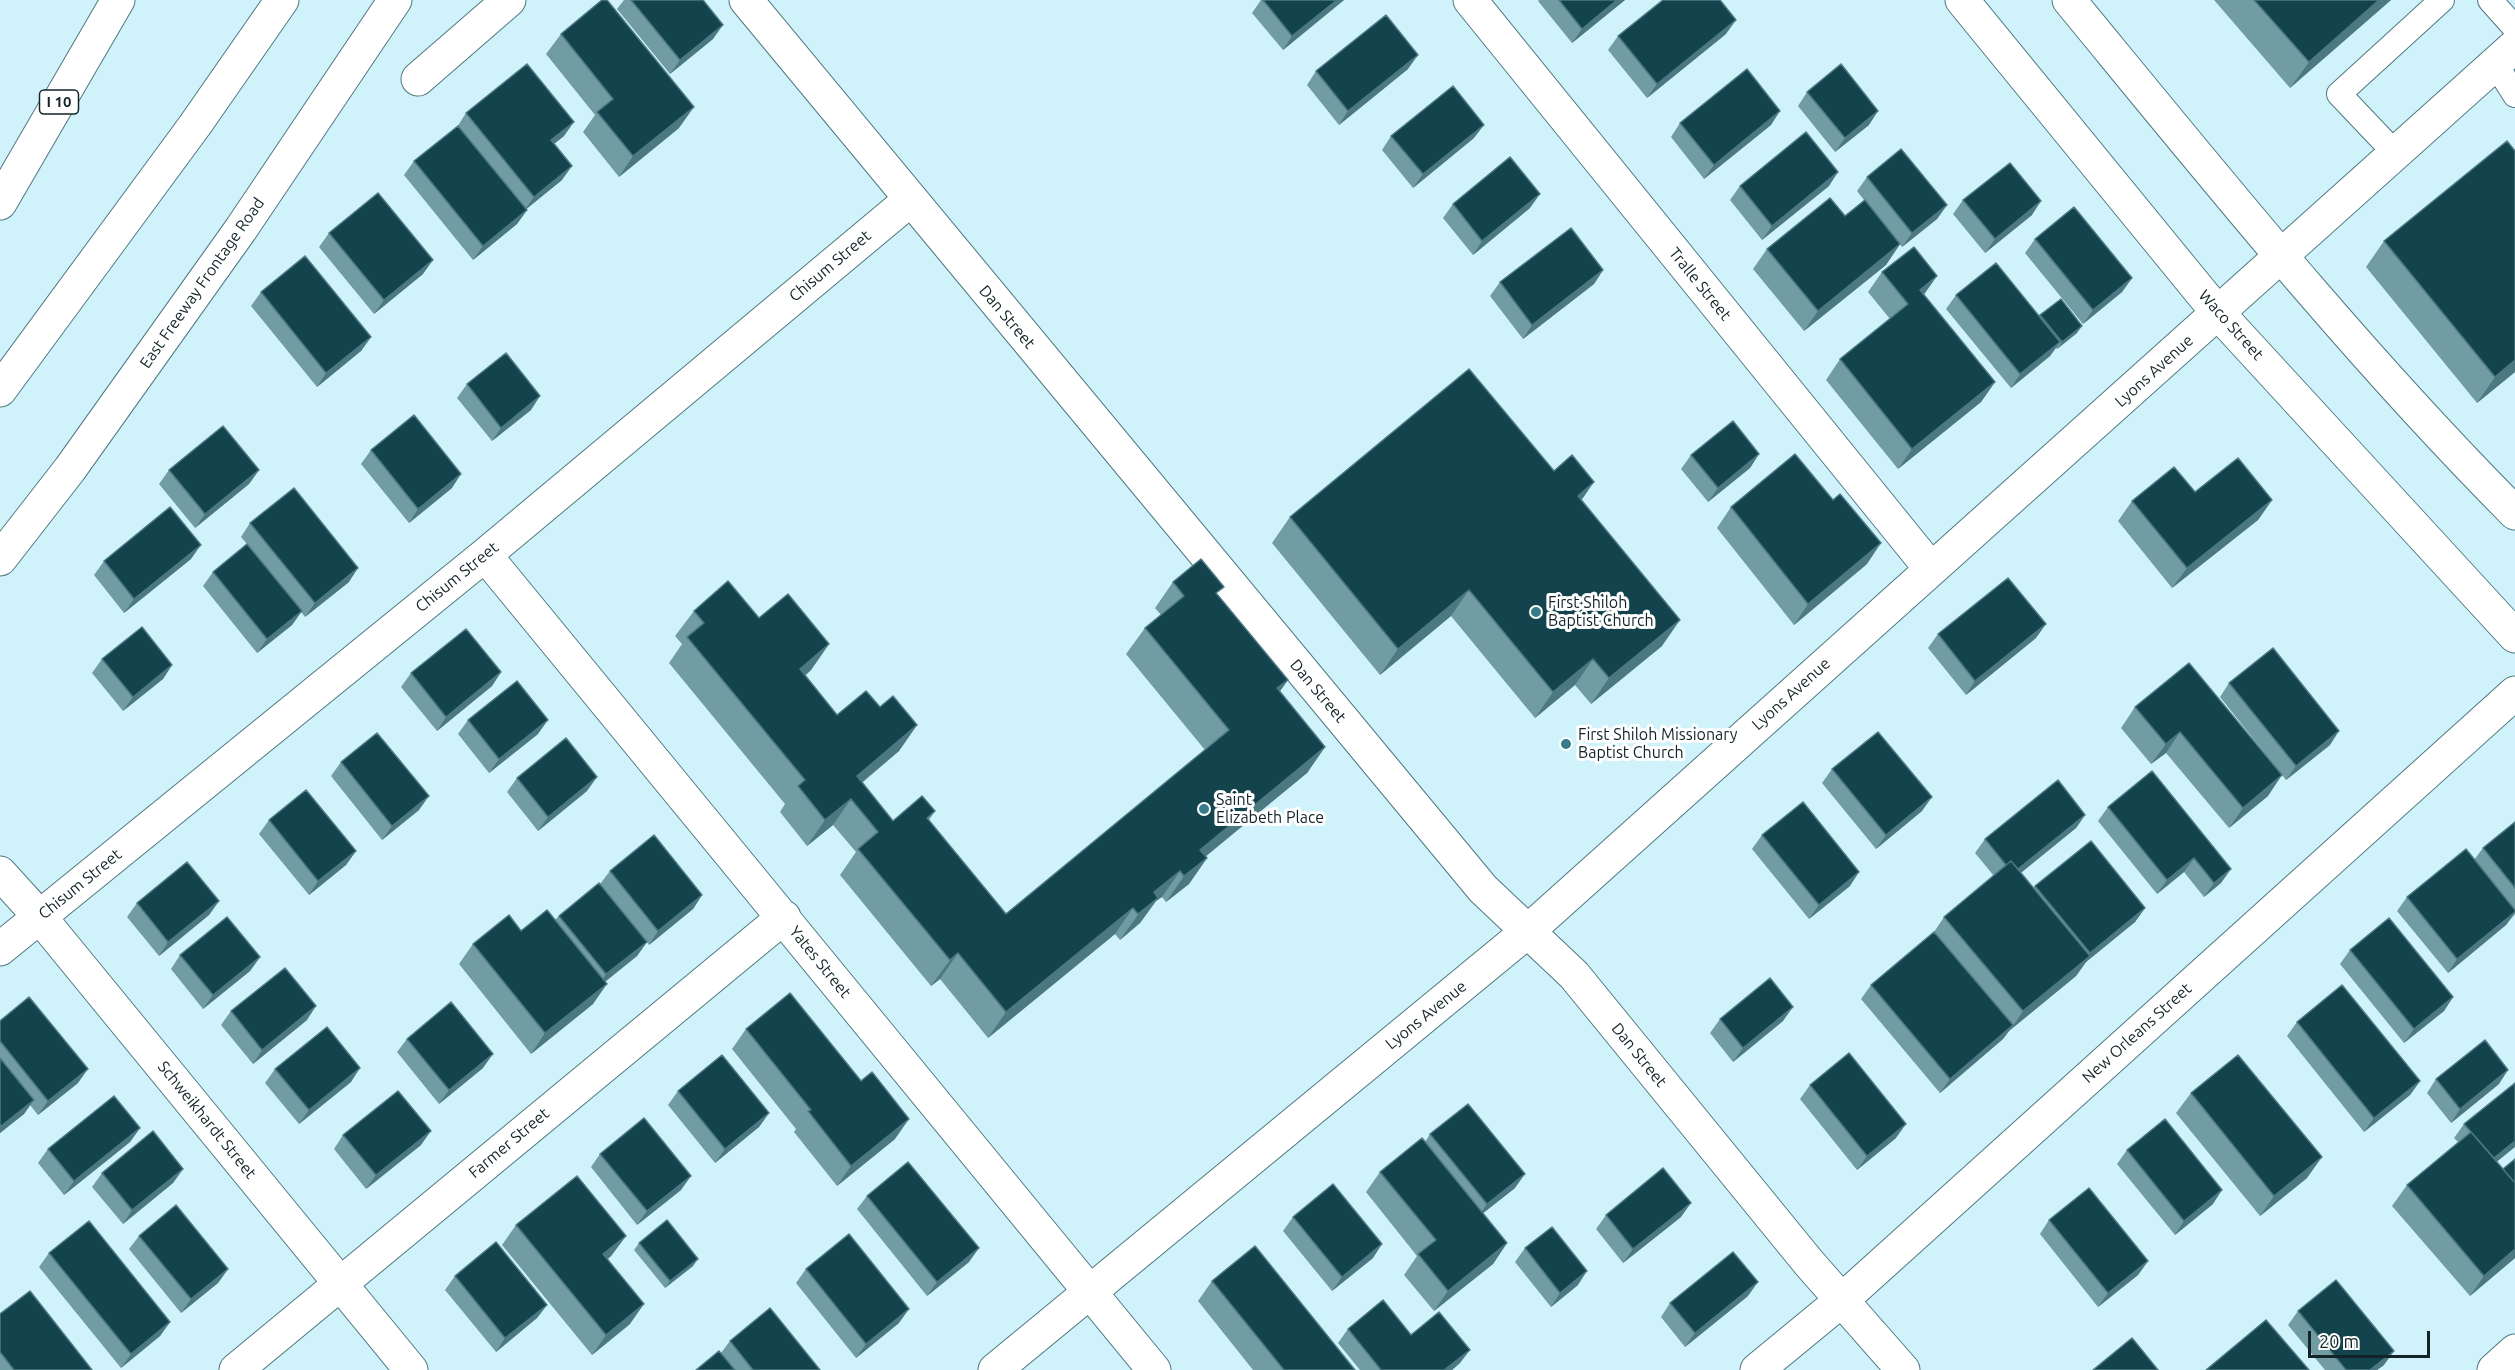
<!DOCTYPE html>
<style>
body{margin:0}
#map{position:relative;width:2515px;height:1370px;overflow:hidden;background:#d0f3fb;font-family:Ubuntu,sans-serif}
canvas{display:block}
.scale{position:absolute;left:2308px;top:1331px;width:122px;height:27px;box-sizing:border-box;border:3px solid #132428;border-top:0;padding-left:8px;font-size:18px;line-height:21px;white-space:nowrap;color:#132428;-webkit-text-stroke:4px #fff;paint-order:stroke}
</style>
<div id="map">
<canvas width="2515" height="1370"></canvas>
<div class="scale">20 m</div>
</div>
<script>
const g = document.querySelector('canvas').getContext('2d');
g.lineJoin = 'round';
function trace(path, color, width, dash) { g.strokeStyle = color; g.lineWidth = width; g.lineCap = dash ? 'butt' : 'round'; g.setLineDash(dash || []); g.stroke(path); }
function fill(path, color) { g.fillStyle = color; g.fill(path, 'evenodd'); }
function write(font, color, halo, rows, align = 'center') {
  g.font = font + ' Ubuntu,sans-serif'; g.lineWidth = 6; g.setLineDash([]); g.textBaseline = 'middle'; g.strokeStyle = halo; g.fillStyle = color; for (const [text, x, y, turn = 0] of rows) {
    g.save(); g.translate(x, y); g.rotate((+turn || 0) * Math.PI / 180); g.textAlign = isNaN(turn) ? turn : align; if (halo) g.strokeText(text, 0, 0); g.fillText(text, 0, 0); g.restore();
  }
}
const service = new Path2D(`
 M2490 0 2515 28
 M2496 65 2515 95
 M2395 153 2339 94 2442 0`);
const minor = new Path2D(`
 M746 0 1483 889 1574 975 1809 1263 1903 1370
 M1470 0 1931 569
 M418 79 509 0
 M485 555 1154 1370
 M0 873 39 916 411 1370
 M0 949 485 555 910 200
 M236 1370 784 917
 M1757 1370 1842 1300 2515 693
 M2494 1370 2515 1351`);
const tertiary = new Path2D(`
 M995 1370 1528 931 2515 46`);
const secondary = new Path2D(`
 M1962 0 2218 313 2515 636
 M2069 0C2213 175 2355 352 2515 513
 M0 559 70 469 241 229 395 0`);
const motorway = new Path2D(`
 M0 203 118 0
 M0 390 195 125 282 0`);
trace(service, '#4f7881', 26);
trace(minor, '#4f7881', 35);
trace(tertiary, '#4f7881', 35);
trace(secondary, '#4f7881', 35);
trace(motorway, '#4f7881', 35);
trace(service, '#fff', 24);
trace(minor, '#fff', 33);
trace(tertiary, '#fff', 33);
trace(secondary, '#fff', 33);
trace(motorway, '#fff', 33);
fill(new Path2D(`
 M624 0H703L713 39 670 74 617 9Z
 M1261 0H1344L1283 50 1252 13Z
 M1539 0H1625L1572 43 1538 1Z
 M2214 0H2391L2290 88Z
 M561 34 679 128 619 177 583 132 595 115 546 54Z
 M1726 34 1647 98 1608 50 1618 36Z
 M1408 69 1339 125 1307 85 1316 71Z
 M1807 92 1869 125 1835 152 1798 106Z
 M466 113 564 136 554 144 562 180 526 209 527 210 517 224 473 260 404 175 414 161 457 127Z
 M1680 123 1771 125 1704 179 1671 137Z
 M1391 136 1474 138 1413 188 1382 150Z
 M2515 151V372L2477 403 2366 267 2384 241Z
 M1867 177 1947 205 1937 219 1902 247 1900 244 1886 265 1804 331 1753 269 1767 249 1845 216 1864 200 1857 191Z
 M1740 186H1829L1762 240 1730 200Z
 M1963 200 2032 215 1985 253 1953 214Z
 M1453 204 1530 208 1473 255 1443 218Z
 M329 233 423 274 374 314 319 247Z
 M2035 239 2132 278 2122 292 2083 324 2025 253Z
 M1603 270 1594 284 1523 339 1490 296 1500 282Z
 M1882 272 1924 295 1995 382 1981 402 1898 469 1826 380 1840 359 1890 319 1868 292Z
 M261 292 371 337 361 351 317 387 251 306Z
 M1956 295 2039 317 2040 315 2077 333 2057 349 2056 348 2050 356 2011 388 1946 309Z
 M467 384 531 410 492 441 457 398Z
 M371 450 452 488 409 523 361 464Z
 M1759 454 1750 468 1708 502 1681 469 1691 455Z
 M169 470H259L249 484 195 528 159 484Z
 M1554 471 1581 500 1662 646 1591 704 1575 685 1535 718 1451 616 1380 675 1272 543 1290 517Z
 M2195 492 2272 500 2258 520 2172 588 2118 521 2132 501Z
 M1731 507 1867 564 1794 625 1717 528Z
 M250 523 349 582 305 617 301 612 292 625 257 653 203 586 213 572 247 544 241 537Z
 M191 559 124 613 94 575 104 561Z
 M1173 582 1218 595 1288 680 1279 692 1325 747 1307 773 1205 856 1207 858 1189 884 1166 902 1162 897 1156 901 1140 923 1120 940 1115 934 988 1038 940 979 931 986 840 875 856 852 833 825 807 846 780 812 785 804 669 663 682 644 675 636 694 611 759 618 829 644 811 670 805 676 837 715 880 707 917 725 899 751 862 783 893 821 935 811 929 820 1006 914 1205 750 1126 654 1145 628 1161 615 1155 608Z
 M1938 634 2036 638 1966 695 1928 648Z
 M102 659 172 665 163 679 123 711 92 673Z
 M2189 663 2268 796 2229 828 2166 753 2151 764 2121 728 2135 707Z
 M501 672 492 686 437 731 401 687 411 673Z
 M2229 683 2330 745 2286 780 2220 697Z
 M468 720 538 734 489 773 458 734Z
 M341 762 419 810 382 840 331 776Z
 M1832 769 1922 811 1876 849 1822 783Z
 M2152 771 2221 883 2204 897 2184 872 2157 894 2098 821 2108 807Z
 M517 778 587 791 538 831 507 792Z
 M2085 815 2076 828 2021 873 2033 888 2035 886 2145 908 2135 922 2086 962 2076 976 2009 1031 2003 1039 1940 1093 1861 999 1871 985 1934 932 1944 917 1994 876 1975 853 1985 839Z
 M269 820 356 851 346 865 309 895 259 834Z
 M2515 822V914L2506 925 2448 973 2397 911 2407 897 2474 860 2483 848Z
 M1762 835 1850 886 1809 919 1752 849Z
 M610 871 702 895 693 909 649 945 647 942 637 956 605 982 593 1004 531 1054 459 964 473 944 555 920 559 916 600 884Z
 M219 901 209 915 159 956 127 917 137 903Z
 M2350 950 2453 997 2444 1011 2404 1043 2340 964Z
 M180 955 260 957 250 971 203 1009 171 969Z
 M231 1011 307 1020 253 1064 221 1025Z
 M1720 1019 1783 1021 1733 1062 1710 1033Z
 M0 1021 78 1083 38 1115 30 1105 24 1114 0 1133Z
 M2297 1022 2420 1081 2410 1095 2364 1132 2287 1036Z
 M746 1029 895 1139 837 1186 794 1132 796 1129 732 1049Z
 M407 1039 483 1068 439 1104 397 1052Z
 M275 1069 351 1082 299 1124 265 1083Z
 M2436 1079 2499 1084 2451 1123 2427 1093Z
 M1810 1085 1896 1138 1857 1170 1800 1099Z
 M678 1091 769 1113 759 1127 715 1163 668 1105Z
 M2191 1093 2307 1178 2260 1216 2176 1113Z
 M2464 1124 2503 1169 2515 1159V1258L2470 1296 2392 1206 2407 1185 2458 1142 2454 1138Z
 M140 1128 130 1142 64 1195 38 1163 48 1149Z
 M1430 1134 1515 1188 1483 1213 1507 1243 1493 1264 1434 1311 1404 1275 1417 1256 1366 1192 1380 1172 1425 1142Z
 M343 1135 421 1145 366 1189 334 1149Z
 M2127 1150 2213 1204 2175 1235 2117 1164Z
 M600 1154 681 1190 637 1225 591 1167Z
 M183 1169 173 1183 123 1224 92 1187 102 1173Z
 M867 1196 969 1262 927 1296 857 1209Z
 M1606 1215 1681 1217 1623 1263 1596 1229Z
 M1293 1217 1373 1258 1332 1291 1283 1231Z
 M2049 1220 2148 1261 2138 1275 2098 1307 2040 1234Z
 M516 1225 626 1236 611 1256 608 1259 630 1324 592 1355 502 1245Z
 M139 1236 228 1269 218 1283 181 1313 129 1249Z
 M639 1243 693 1266 665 1288 634 1250Z
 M1525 1248 1578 1285 1551 1307 1515 1262Z
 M49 1253 170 1322 160 1336 121 1368 39 1267Z
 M806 1269 899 1323 856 1358 796 1283Z
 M455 1276 547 1305 537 1318 496 1352 445 1290Z
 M1212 1281 1355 1370H1253L1198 1301Z
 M1748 1296 1685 1347 1661 1317 1670 1303Z
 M2298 1311 2384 1365 2377 1370H2325L2288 1325Z
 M0 1314 92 1370H0Z
 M1348 1329 1411 1335 1460 1363 1452 1370H1360L1338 1343Z
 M730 1341 820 1370H696L721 1353Z`), '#729ca4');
fill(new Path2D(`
 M1337 0H1344L1283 50 1292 36Z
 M1617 0H1625L1572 43 1582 29Z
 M2379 0H2391L2290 88 2309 62Z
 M1736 20 1726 34 1647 98 1657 84Z
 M723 25 713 39 670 74 680 60Z
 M1418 55 1408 69 1339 125 1348 111Z
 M694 107 679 128 619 177 633 156Z
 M1780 111 1771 125 1704 179 1714 165Z
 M1878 111 1869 125 1835 152 1845 138Z
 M574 122 564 136 541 154 551 140Z
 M1484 125 1474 138 1413 188 1423 174Z
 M572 166 562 180 524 211 534 197Z
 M1838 172 1829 186 1762 240 1772 226Z
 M1540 194 1530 208 1473 255 1482 241Z
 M2041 201 2032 215 1985 253 1995 239Z
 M1947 205 1937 219 1902 247 1912 233Z
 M527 210 517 224 473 260 483 246Z
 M1900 244 1886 265 1804 331 1818 311Z
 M433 260 423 274 374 314 384 300Z
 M1603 270 1594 284 1523 339 1532 325Z
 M1937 276 1923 296 1920 290Z
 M2132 278 2122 292 2083 324 2093 310Z
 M2082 326 2077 333 2057 349 2062 342Z
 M371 337 361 351 317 387 326 373Z
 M2060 342 2050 356 2011 388 2020 374Z
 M2515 360V372L2477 403 2495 377Z
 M1995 382 1981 402 1898 469 1912 449Z
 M540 396 531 410 492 441 501 428Z
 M1759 454 1750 468 1708 502 1718 488Z
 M259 470 249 484 195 528 205 514Z
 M461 474 452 488 409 523 418 509Z
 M1594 482 1576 508 1578 496Z
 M2272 500 2258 520 2172 588 2187 568Z
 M1881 543 1867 564 1794 625 1808 604Z
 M201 545 191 559 124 613 134 599Z
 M358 568 349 582 305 617 315 603Z
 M1469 590 1451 616 1380 675 1398 649Z
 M302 611 292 625 257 653 267 639Z
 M1680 620 1662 646 1591 704 1609 678Z
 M2046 624 2036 638 1966 695 1975 681Z
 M829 644 811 670 781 695 800 669Z
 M1593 659 1575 685 1535 718 1553 692Z
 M172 665 163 679 123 711 133 697Z
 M501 672 492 686 437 731 446 717Z
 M1288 680 1270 705 1277 688Z
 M548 720 538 734 489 773 499 759Z
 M917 725 899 751 838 802 857 776Z
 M2339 731 2330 745 2286 780 2296 766Z
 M2180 732 2166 753 2151 764 2166 744Z
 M1325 747 1307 773 1182 876 1200 850Z
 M2282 775 2268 796 2229 828 2243 808Z
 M597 777 587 791 538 831 548 817Z
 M429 796 419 810 382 840 392 826Z
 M1932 797 1922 811 1876 849 1886 835Z
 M851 799 833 825 807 846 825 820Z
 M2085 815 2076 828 2003 887 2013 873Z
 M356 851 346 865 309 895 318 881Z
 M1207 858 1189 884 1166 902 1184 876Z
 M2194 858 2184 872 2157 894 2167 880Z
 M2231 869 2221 883 2204 897 2214 883Z
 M1180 871 1162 897 1156 901 1140 923 1120 940 1154 892Z
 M1859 872 1850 886 1809 919 1819 905Z
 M702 895 693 909 649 945 658 931Z
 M219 901 209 915 159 956 168 942Z
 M1133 908 1115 934 988 1038 1006 1012Z
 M2145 908 2135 922 2086 962 2076 976 2009 1031 2003 1039 1940 1093 1950 1079 2013 1026 2023 1011 2084 961 2090 953Z
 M2515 912 2506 925 2448 973 2457 959Z
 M647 942 637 956 597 988 606 974Z
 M958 953 940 979 931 986 950 960Z
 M260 957 250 971 203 1009 213 995Z
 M607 984 593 1004 531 1054 545 1033Z
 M2453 997 2444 1011 2404 1043 2414 1029Z
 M316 1006 307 1020 253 1064 262 1050Z
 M1793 1007 1783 1021 1733 1062 1743 1048Z
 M493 1054 483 1068 439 1104 449 1090Z
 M360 1068 351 1082 299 1124 309 1110Z
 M88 1069 78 1083 38 1115 48 1101Z
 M2508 1070 2499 1084 2451 1123 2460 1109Z
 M2420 1081 2410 1095 2364 1132 2374 1118Z
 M34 1100 24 1114 0 1133V1127Z
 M769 1113 759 1127 715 1163 725 1149Z
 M909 1119 895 1139 837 1186 851 1166Z
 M1906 1124 1896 1138 1857 1170 1867 1156Z
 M140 1128 130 1142 64 1195 74 1181Z
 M431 1131 421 1145 366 1189 376 1175Z
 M2515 1141V1147L2483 1173 2493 1159Z
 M2322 1157 2307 1178 2260 1216 2274 1196Z
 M183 1169 173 1183 123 1224 132 1210Z
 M1525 1174 1515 1188 1477 1218 1487 1204Z
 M691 1176 681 1190 637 1225 647 1211Z
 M2222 1190 2213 1204 2175 1235 2184 1221Z
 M1691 1203 1681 1217 1623 1263 1633 1249Z
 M626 1236 611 1256 589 1274 603 1254Z
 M1507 1243 1493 1264 1434 1311 1448 1291Z
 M1382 1244 1373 1258 1332 1291 1342 1277Z
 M979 1248 969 1262 927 1296 937 1282Z
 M2515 1249V1258L2470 1296 2484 1276Z
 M698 1259 693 1266 665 1288 670 1281Z
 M2148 1261 2138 1275 2098 1307 2108 1293Z
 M228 1269 218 1283 181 1313 191 1299Z
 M1587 1271 1578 1285 1551 1307 1560 1293Z
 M1758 1282 1748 1296 1685 1347 1695 1333Z
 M644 1304 630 1324 592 1355 606 1335Z
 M547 1305 537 1318 496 1352 505 1338Z
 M909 1309 899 1323 856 1358 866 1344Z
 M170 1322 160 1336 121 1368 131 1354Z
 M1470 1350 1460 1363 1452 1370H1444Z
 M2394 1351 2384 1365 2377 1370H2370Z`), '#4c7882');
const building = new Path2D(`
 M602 0H607L694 107 633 156 597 112 613 99 561 34Z
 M631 0H703L723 25 680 60Z
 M1263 0H1337L1292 36Z
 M1559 0H1617L1582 29Z
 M1663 0H1720L1736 20 1657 84 1618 36Z
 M2254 0H2379L2309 62Z
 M1386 15 1418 55 1348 111 1316 71Z
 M527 64 574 122 551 140 572 166 534 197 466 113Z
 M1841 64 1878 111 1845 138 1807 92Z
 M1747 69 1780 111 1714 165 1680 123Z
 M1453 86 1484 125 1423 174 1391 136Z
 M458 126 527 210 483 246 414 161Z
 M1806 132 1838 172 1772 226 1740 186Z
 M2507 141 2515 151V360L2495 377 2384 241Z
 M1901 149 1947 205 1912 233 1867 177Z
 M1510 157 1540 194 1482 241 1453 204Z
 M2010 163 2041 201 1995 239 1963 200Z
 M378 193 433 260 384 300 329 233Z
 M1830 198 1845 216 1865 200 1900 244 1818 311 1767 249Z
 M2074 207 2132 278 2093 310 2035 239Z
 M1571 228 1603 270 1532 325 1500 282Z
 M1914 247 1937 276 1920 290 1995 382 1912 449 1840 359 1908 304 1882 272Z
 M305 256 371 337 326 373 261 292Z
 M1996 263 2060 342 2020 374 1956 295Z
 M2061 299 2082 326 2062 342 2040 315Z
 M506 353 540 396 501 428 467 384Z
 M1469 369 1554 471 1572 455 1594 482 1578 496 1680 620 1609 678 1593 659 1553 692 1469 590 1398 649 1290 517Z
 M414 415 461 474 418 509 371 450Z
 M1733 421 1759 454 1718 488 1691 455Z
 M223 426 259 470 205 514 169 470Z
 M1795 454 1833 500 1840 494 1881 543 1808 604 1731 507Z
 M2238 458 2272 500 2187 568 2132 501 2174 467 2195 492Z
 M294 488 358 568 315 603 250 523Z
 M170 507 201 545 134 599 104 561Z
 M247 544 302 611 267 639 213 572Z
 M1201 559 1224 587 1216 593 1288 680 1277 688 1325 747 1200 850 1207 858 1184 876 1180 871 1154 892 1158 898 1138 914 1133 908 1006 1012 958 953 950 960 858 849 878 832 851 799 825 820 798 786 805 780 687 637 704 623 694 611 728 581 759 618 788 594 829 644 800 669 837 715 866 691 880 707 893 696 917 725 857 776 893 821 922 796 935 811 927 818 1006 914 1229 730 1145 628 1184 596 1173 582Z
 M2008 578 2046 624 1975 681 1938 634Z
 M142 627 172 665 133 697 102 659Z
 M466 629 501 672 446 717 411 673Z
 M2273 648 2339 731 2296 766 2229 683Z
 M2189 663 2282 775 2243 808 2180 732 2166 744 2135 707Z
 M517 681 548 720 499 759 468 720Z
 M1878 732 1932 797 1886 835 1832 769Z
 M377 733 429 796 392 826 341 762Z
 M566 738 597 777 548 817 517 778Z
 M2152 771 2231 869 2214 883 2194 858 2167 880 2108 807Z
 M2058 780 2085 815 2018 869 2011 861 2006 865 1985 839Z
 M306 790 356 851 318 881 269 820Z
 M1803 802 1859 872 1819 905 1762 835Z
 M2515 822V888L2483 848Z
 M654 835 702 895 658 931 610 871Z
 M2091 841 2145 908 2090 953 2035 886Z
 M2466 849 2515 910V912L2457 959 2407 897Z
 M2011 861 2090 956 2023 1011 1944 917Z
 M187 862 219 901 168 942 137 903Z
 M599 883 647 942 606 974 559 916Z
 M547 910 607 984 545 1033 473 944 509 915 521 931Z
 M227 917 260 957 213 995 180 955Z
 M2389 918 2453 997 2414 1029 2350 950Z
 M1934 932 2013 1025 1950 1079 1871 985Z
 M285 968 316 1006 262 1050 231 1011Z
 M1770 978 1793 1007 1743 1048 1720 1019Z
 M2342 985 2420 1081 2374 1118 2297 1022Z
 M790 993 861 1081 872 1072 909 1119 851 1166 808 1111 811 1110 746 1029Z
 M29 997 88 1069 48 1101 0 1041V1021Z
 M451 1002 493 1054 449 1090 407 1039Z
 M327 1027 360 1068 309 1110 275 1069Z
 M2485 1040 2508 1070 2460 1109 2436 1079Z
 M1849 1053 1906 1124 1867 1156 1810 1085Z
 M722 1055 769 1113 725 1149 678 1091Z
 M2238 1055 2322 1157 2274 1196 2191 1093Z
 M0 1058 34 1100 0 1127Z
 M2515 1083V1141L2494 1158 2464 1124Z
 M398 1091 431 1131 376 1175 343 1135Z
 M114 1096 140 1128 74 1181 48 1149Z
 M1468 1104 1525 1174 1487 1204 1430 1134Z
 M644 1118 691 1176 647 1211 600 1154Z
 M2165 1119 2222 1190 2184 1221 2127 1150Z
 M153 1131 183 1169 132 1210 102 1173Z
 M2471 1132 2515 1183V1249L2484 1276 2407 1185Z
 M1422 1138 1507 1243 1448 1291 1418 1254 1436 1240 1380 1172Z
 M2515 1159V1183L2503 1169Z
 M908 1162 979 1248 937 1282 867 1196Z
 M1663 1168 1691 1203 1633 1249 1606 1215Z
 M577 1176 626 1236 603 1254 644 1304 606 1335 516 1225Z
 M1333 1184 1382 1244 1342 1277 1293 1217Z
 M2089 1188 2148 1261 2108 1293 2049 1220Z
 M176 1205 228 1269 191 1299 139 1236Z
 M667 1220 698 1259 670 1281 639 1243Z
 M89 1221 170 1322 131 1354 49 1253Z
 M1552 1227 1587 1271 1560 1293 1525 1248Z
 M849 1234 909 1309 866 1344 806 1269Z
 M496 1242 547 1305 505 1338 455 1276Z
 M1255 1246 1355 1370H1284L1212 1281Z
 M1733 1252 1758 1282 1695 1333 1670 1303Z
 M2336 1280 2394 1351 2370 1370H2346L2298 1311Z
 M30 1291 92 1370H14L0 1352V1314Z
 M1383 1300 1411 1335 1439 1312 1470 1350 1444 1370H1381L1348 1329Z
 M770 1308 820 1370H753L730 1341Z
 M2266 1320 2309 1370H2206Z
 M2132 1338 2158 1370H2093Z
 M719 1351 735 1370H696Z`);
fill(building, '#13444e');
trace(building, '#4c7882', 1.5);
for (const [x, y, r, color] of [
 [1536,612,6,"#367b89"],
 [1566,744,6,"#367b89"],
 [1204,809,6,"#367b89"]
]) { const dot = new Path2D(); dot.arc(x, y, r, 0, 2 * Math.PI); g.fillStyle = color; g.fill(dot); trace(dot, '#fff', 2); }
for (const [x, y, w] of [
 [59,102,39]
]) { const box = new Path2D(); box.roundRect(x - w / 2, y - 12, w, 24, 4.5); g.fillStyle = '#fff'; g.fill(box); trace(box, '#132428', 1.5); }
write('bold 15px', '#132428', null, [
 ["I 10",59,102]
]);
write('16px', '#132428', '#fff', [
 ["Chisum Street",830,266,-40],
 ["East Freeway Frontage Road",202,283,-55],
 ["Tralle Street",1700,284,51],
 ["Dan Street",1007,317,50],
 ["Waco Street",2231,325,48],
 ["Lyons Avenue",2154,371,-42],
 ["Chisum Street",457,577,-39],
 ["Dan Street",1318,691,50],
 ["Lyons Avenue",1791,694,-42],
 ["Chisum Street",80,884,-39],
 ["Yates Street",820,962,51],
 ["Lyons Avenue",1426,1015,-39],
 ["New Orleans Street",2137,1033,-42],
 ["Dan Street",1639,1055,51],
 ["Schweikhardt Street",207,1120,51],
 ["Farmer Street",509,1143,-40]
]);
write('16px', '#132428', '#fff', [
 ["First Shiloh",1548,603],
 ["Baptist Church",1548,621],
 ["First Shiloh Missionary",1578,735],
 ["Baptist Church",1578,753],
 ["Saint",1216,800],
 ["Elizabeth Place",1216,818]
], 'left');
</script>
